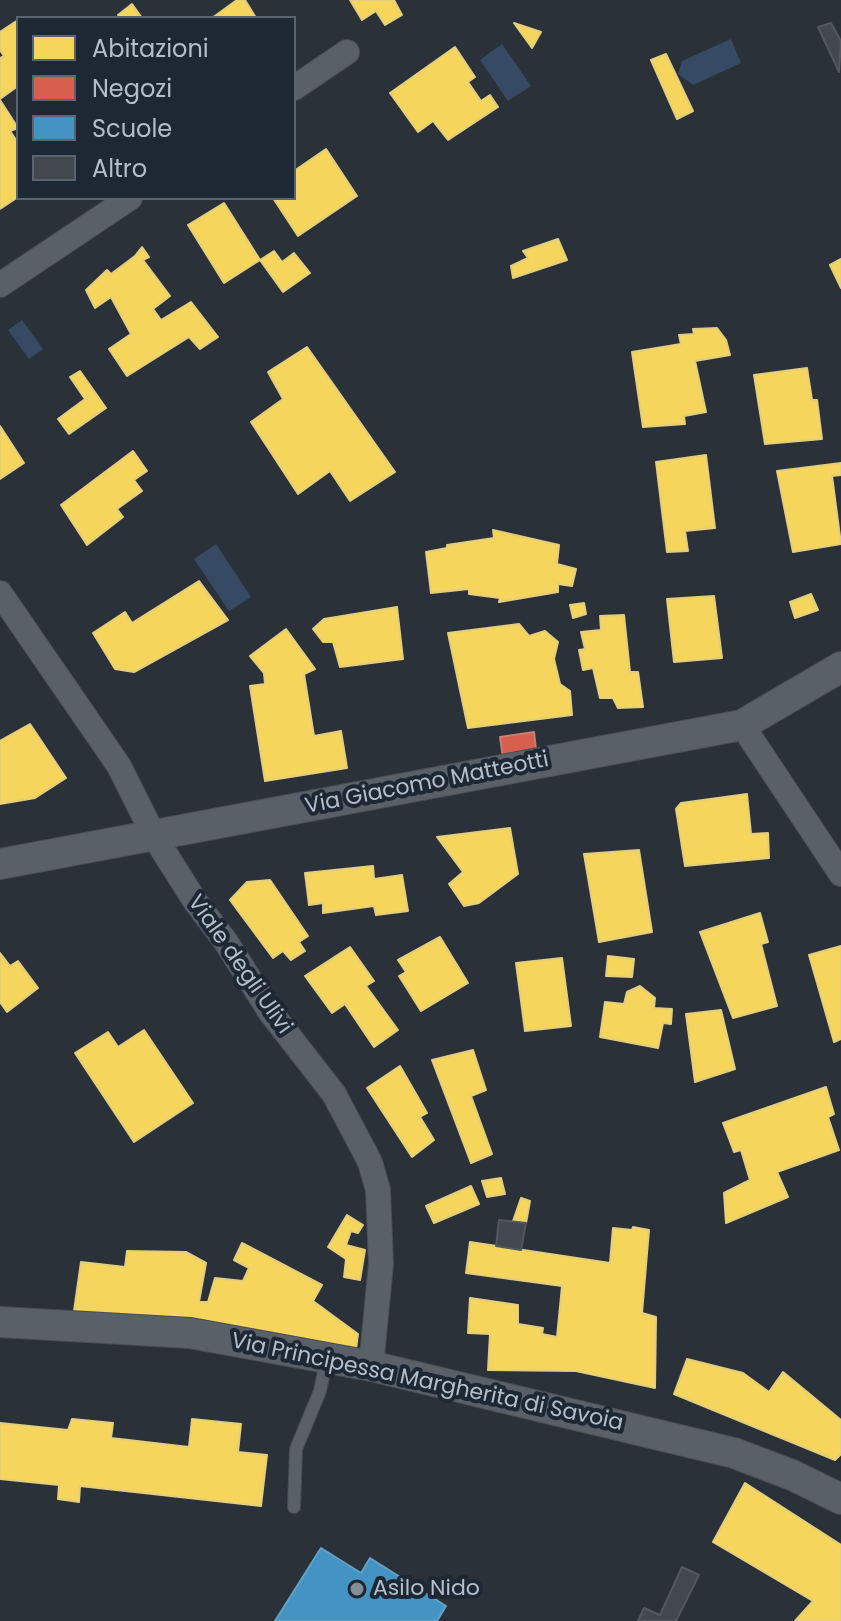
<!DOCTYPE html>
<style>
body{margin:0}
#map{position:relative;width:841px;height:1621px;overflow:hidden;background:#2a3139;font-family:Poppins,sans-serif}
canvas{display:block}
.legend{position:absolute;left:16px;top:16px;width:280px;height:184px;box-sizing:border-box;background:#1d2834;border:2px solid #596470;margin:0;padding:10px 14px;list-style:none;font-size:24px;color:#b4beca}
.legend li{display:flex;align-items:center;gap:16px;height:40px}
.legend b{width:40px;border:2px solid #596470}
</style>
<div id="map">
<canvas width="841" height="1621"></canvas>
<ul class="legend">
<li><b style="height:22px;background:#f6d55c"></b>Abitazioni</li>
<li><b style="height:22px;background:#d6604d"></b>Negozi</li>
<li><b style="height:22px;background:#4393c3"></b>Scuole</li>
<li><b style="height:22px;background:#42484e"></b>Altro</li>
</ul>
</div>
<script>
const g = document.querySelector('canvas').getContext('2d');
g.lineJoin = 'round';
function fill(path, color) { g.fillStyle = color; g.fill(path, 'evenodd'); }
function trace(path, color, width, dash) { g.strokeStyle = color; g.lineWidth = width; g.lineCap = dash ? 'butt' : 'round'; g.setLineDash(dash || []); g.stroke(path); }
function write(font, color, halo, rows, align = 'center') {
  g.font = font + ' Poppins,sans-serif'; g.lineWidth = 8; g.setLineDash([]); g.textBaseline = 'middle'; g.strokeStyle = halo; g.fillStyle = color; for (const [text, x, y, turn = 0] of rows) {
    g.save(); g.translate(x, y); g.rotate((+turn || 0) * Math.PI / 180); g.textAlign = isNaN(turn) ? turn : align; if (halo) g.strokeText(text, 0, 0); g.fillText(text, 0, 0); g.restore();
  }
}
fill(new Path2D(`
 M731 39 741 63 693 85 678 74 682 61Z
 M502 44 531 86 508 101 480 60Z
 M22 320 43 349 29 359 8 330Z
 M216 544 251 597 229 611 194 559Z`), '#364b63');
const homes = new Path2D(`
 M237 0H245L256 18H212Z
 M350 0H394L402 15 385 25 376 11 362 20Z
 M132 4 142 18H120L118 15Z
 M18 20V86L0 99V58L4 56 0 50V32Z
 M514 23 541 32 532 48Z
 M455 47 475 77 468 82 481 101 490 95 498 107 448 140 433 121 418 132 390 93Z
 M666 54 693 111 677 119 651 60Z
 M0 100 18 128 10 131 18 143V197L0 209Z
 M326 149 357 196 298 236 273 198H294V171Z
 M224 203 260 260 224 283 188 225Z
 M558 239 567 260 513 278 511 266 528 258 523 251Z
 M142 247 149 257 143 260 170 296 153 309 161 320 191 302 218 337 200 349 189 337 127 376 109 349 131 334 111 297 95 308 86 290 107 270 111 274 135 256Z
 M274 251 282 262 294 253 310 273 283 292 260 260Z
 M841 259V288L830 265Z
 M717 328 726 340 730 355 695 361 706 412 684 416 685 424 643 427 632 352 681 344 679 335 694 334 693 329Z
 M307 347 395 472 350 501 330 471 298 494 251 422 283 399 268 372Z
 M807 368 812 400H817L822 439 765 444 754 375Z
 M80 371 106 408 69 434 58 419 85 399 70 377Z
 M0 426 24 463 0 479Z
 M133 451 147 471 134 480 142 491 117 509 123 517 87 545 61 505Z
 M706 455 715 528 685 531 688 551 667 552 656 462Z
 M841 463V475L832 476 841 544 793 552 777 471Z
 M493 530 559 545 557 564 576 569 572 586 558 584V592L499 602 500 598 469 594V589L431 593 426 552 447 548V545L494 538Z
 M199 581 228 620 134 672 115 669 93 633 125 612 132 623Z
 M811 594 818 610 795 618 790 602Z
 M714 596 722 658 674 662 667 599Z
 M584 603 586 614 573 618 570 605Z
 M397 607 403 659 340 667 333 642H323L313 629 324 619Z
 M624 615 630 672H638L643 707 618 708 613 698H600L593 668 583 670 579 650 585 649 581 632 601 630 600 616Z
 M519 624 529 636 545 631 558 642 554 659 560 684 570 691 572 715 468 728 448 633Z
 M286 629 315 669 304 674 314 736 341 731 347 768 265 781 250 686 265 684 264 673 250 656Z
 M30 724 66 778 35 798 0 804V741Z
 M747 794 751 834 768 833 769 858 685 866 676 809 681 803Z
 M510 828 518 874 479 903 464 906 449 884 463 872 437 837Z
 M639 850 652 932 599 942 584 854Z
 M373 866 374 879 402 875 408 911 376 915 374 906 323 913V903L309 905 305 873Z
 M270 880 308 936 299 942 305 951 291 960 283 951 273 958 230 900 247 882Z
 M760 913 768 942 761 944 777 1006 733 1018 700 932Z
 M440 937 468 983 421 1011 399 976 406 972 398 960Z
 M841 946V1039L834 1042 809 955Z
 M350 947 374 981 366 986 398 1030 374 1047 345 1004 332 1013 305 976Z
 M0 953 10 966 18 961 38 988 7 1012 0 1002Z
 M608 956 634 959 632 977 606 976Z
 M562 958 571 1026 525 1031 516 963Z
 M640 986 655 998 654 1008 672 1009 671 1024 663 1023 658 1048 600 1037 605 1002 624 1004 627 992Z
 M721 1010 735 1069 695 1082 686 1014Z
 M144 1030 193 1103 134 1142 75 1053 108 1032 118 1047Z
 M473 1050 486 1090 471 1096 492 1154 471 1163 432 1060Z
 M400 1066 427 1113 420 1117 434 1140 412 1157 367 1088Z
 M826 1087 834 1114 828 1117 839 1150 777 1172 788 1197 726 1223 724 1193 750 1180 741 1150 734 1152 723 1123Z
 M501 1178 505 1194 487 1197 482 1181Z
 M471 1186 479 1204 434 1223 426 1206Z
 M521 1198 530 1201 526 1223 513 1221Z
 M347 1215 363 1225 358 1233 351 1231 346 1245 365 1250 360 1280 344 1277 346 1259 328 1247Z
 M633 1227 649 1230 642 1313 656 1317 655 1388 576 1371 488 1370 490 1334 468 1333 470 1298 518 1305V1324L543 1328 542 1334 557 1337 562 1286 466 1273 470 1242 610 1263 613 1228 632 1230Z
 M242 1243 322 1285 313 1301 358 1334 355 1356 155 1317 74 1311 81 1262 125 1267 127 1251 186 1252 206 1263 199 1302H208L215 1278 243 1281 249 1268 234 1260Z
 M687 1359 743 1373 769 1392 783 1372 841 1420V1454L835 1460 674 1394Z
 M72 1419 113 1423 111 1438 189 1447 192 1419 241 1424 238 1452 267 1455 261 1506 80 1486 79 1502 58 1499 59 1485 0 1479V1423L68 1430Z
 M745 1483 841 1545V1621H795L813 1601 713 1542Z`);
fill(homes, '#f6d55c');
trace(homes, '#e2ce7d', 2);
const shops = new Path2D(`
 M534 732 537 759 504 764 500 737Z`);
fill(shops, '#d6604d');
trace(shops, '#cc7c72', 2);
const schools = new Path2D(`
 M321 1548 361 1573 370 1558 446 1606 437 1621H275Z`);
fill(schools, '#4393c3');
trace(schools, '#65a0c5', 2);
const building = new Path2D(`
 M831 23 841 41 839 72 818 27Z
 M499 1220 526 1223 521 1250 496 1246Z
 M682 1567 699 1575 676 1621H638L644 1608 660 1615Z`);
fill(building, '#42484e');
trace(building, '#525861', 2);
const service = new Path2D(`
 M294 1507 296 1449 320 1391 327 1358`);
const minor = new Path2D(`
 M294 88 347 52
 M0 285 130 198
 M0 593 119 766 154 836 195 901 226 942 271 1013 334 1094 370 1162 378 1190 381 1264 371 1366
 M742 725 841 874`);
const tertiary = new Path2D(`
 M0 864 742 725 841 667
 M0 1322 190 1333 371 1366 734 1453 792 1475 841 1499`);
trace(service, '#484d54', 14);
trace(minor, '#484d54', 26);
trace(tertiary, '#484d54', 32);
trace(service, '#5a6067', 12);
trace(minor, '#5a6067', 24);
trace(tertiary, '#5a6067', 30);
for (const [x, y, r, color] of [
 [357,1589,8,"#848d97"]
]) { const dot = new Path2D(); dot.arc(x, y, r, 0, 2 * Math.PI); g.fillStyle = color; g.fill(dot); trace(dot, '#1d2834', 3); }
write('22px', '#b4beca', '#1d2834', [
 ["Via Giacomo Matteotti",427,784,-11],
 ["Viale degli Ulivi",239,965,55],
 ["Via Principessa Margherita di Savoia",427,1383,12]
]);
write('22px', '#b4beca', '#1d2834', [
 ["Asilo Nido",373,1589]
], 'left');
</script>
